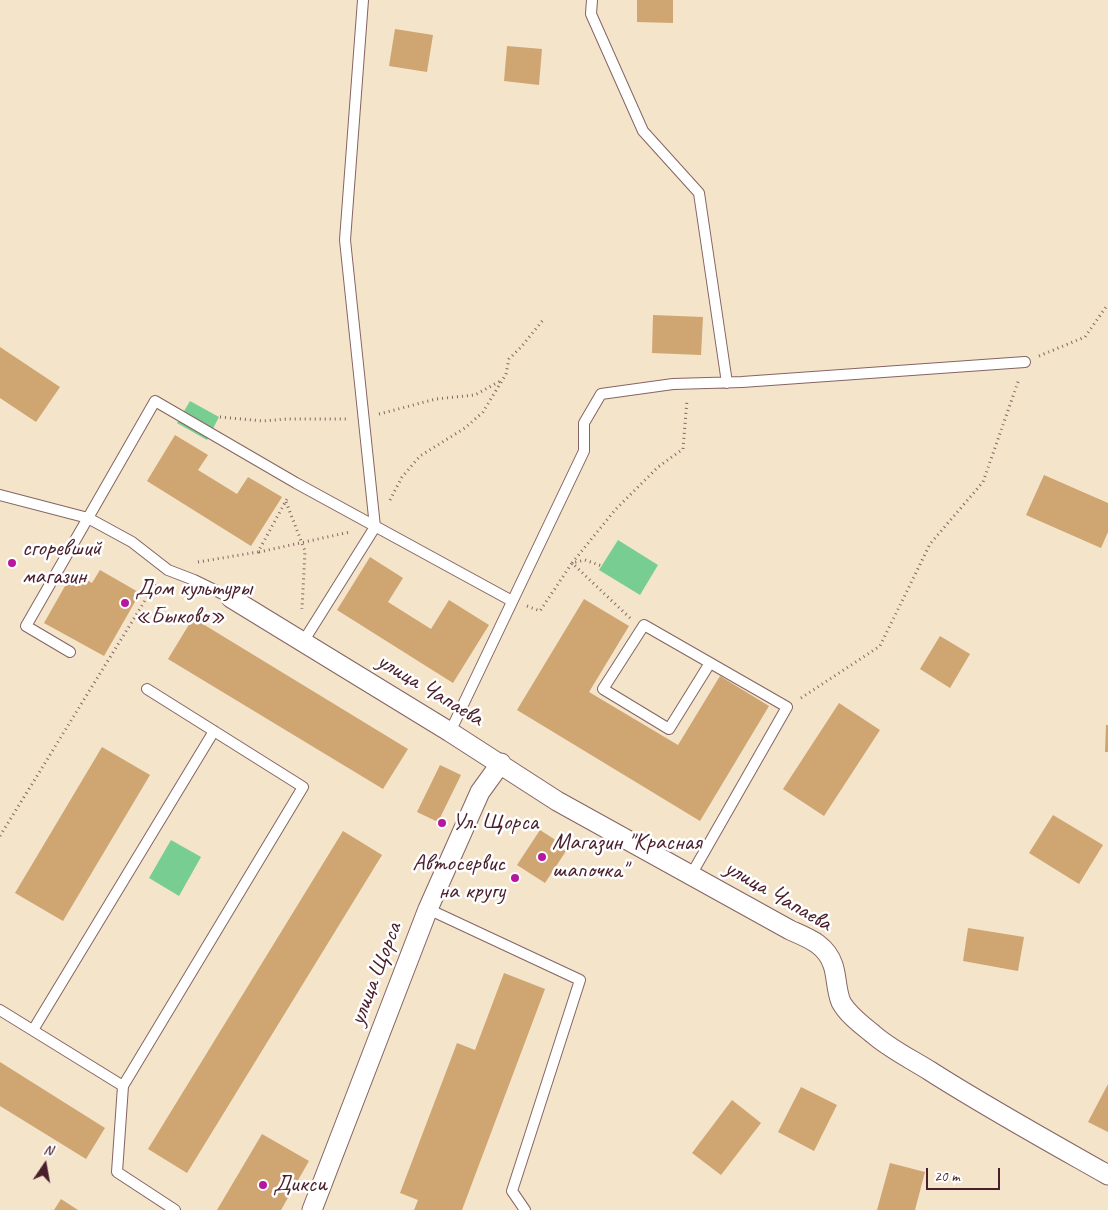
<!DOCTYPE html>
<meta charset="utf-8">
<style>
body{margin:0}
#map{position:relative;width:1108px;height:1210px;overflow:hidden;background:#f4e4ca;font-family:Caveat,sans-serif}
canvas{display:block}
.north{position:absolute;left:20px;top:1140px;width:50px;height:50px;-webkit-text-stroke:4px #fff;paint-order:stroke;rotate:12deg;font-size:14px;font-weight:700;line-height:20px;text-align:center;color:#4a1f2b}
.north::after{content:'';display:block;margin:auto;width:18px;height:22px;background:#4a1f2b;clip-path:polygon(50% 0,100% 100%,50% 72%,0 100%)}
.scale{position:absolute;left:926px;top:1168px;width:74px;height:22px;box-sizing:border-box;border:2px solid #4a1f2b;border-top:0;padding-left:6px;font-size:15px;line-height:18px;white-space:nowrap;color:#4a1f2b;-webkit-text-stroke:4px #fff;paint-order:stroke}
</style>
<div id="map">
<canvas width="1108" height="1210"></canvas>
<div class="north">N</div>
<div class="scale">20 m</div>
</div>
<script>
const g = document.querySelector('canvas').getContext('2d');
g.lineJoin = 'round';
function fill(path, color) { g.fillStyle = color; g.fill(path, 'evenodd'); }
function trace(path, color, width, dash) { g.strokeStyle = color; g.lineWidth = width; g.lineCap = dash ? 'butt' : 'round'; g.setLineDash(dash || []); g.stroke(path); }
function write(font, color, halo, rows, align = 'center') {
  g.font = font + ' Caveat,sans-serif'; g.lineWidth = 5; g.setLineDash([]); g.textBaseline = 'middle'; g.strokeStyle = halo; g.fillStyle = color; for (const [text, x, y, turn = 0] of rows) {
    g.save(); g.translate(x, y); g.rotate((+turn || 0) * Math.PI / 180); g.textAlign = isNaN(turn) ? turn : align; if (halo) g.strokeText(text, 0, 0); g.fillText(text, 0, 0); g.restore();
  }
}
fill(new Path2D(`
 M190 401 219 417 207 440 177 423Z
 M618 540 658 565 640 595 599 570Z
 M171 840 201 857 179 896 149 878Z`), '#78ce92');
fill(new Path2D(`
 M637 0H673V23L637 22Z
 M395 29 433 35 427 72 389 66Z
 M507 46 542 49 539 85 504 81Z
 M653 315 703 317 701 355 652 353Z
 M0 347 60 387 36 422 0 398Z
 M175 435 208 455 198 470 237 494 248 477 282 497 251 546 147 481Z
 M1044 475 1108 503V532L1101 548 1026 515Z
 M370 557 403 578 388 602 431 629 449 600 489 625 453 683 337 610Z
 M100 570 140 593 104 656 44 623 73 572 92 583Z
 M584 599 629 626 589 692 678 745 720 676 769 706 700 821 517 710Z
 M193 618 408 749 383 789 168 659Z
 M940 636 970 654 950 688 920 669Z
 M839 703 880 730 824 816 783 789Z
 M1106 725H1108V752H1105Z
 M102 747 150 775 63 921 15 893Z
 M440 765 461 775 438 822 417 812Z
 M1053 815 1103 845 1079 884 1029 853Z
 M540 830 568 848 545 883 517 865Z
 M343 831 382 855 187 1173 148 1149Z
 M968 928 1024 937 1018 971 963 961Z
 M504 973 545 989 462 1210H414L418 1200 400 1193 457 1043 475 1050Z
 M0 1062 105 1128 86 1159 0 1106Z
 M1108 1084V1132L1088 1122Z
 M801 1087 837 1105 814 1151 778 1132Z
 M732 1100 761 1123 721 1175 692 1153Z
 M262 1134 309 1161 281 1210H217Z
 M890 1163 925 1172 915 1210H877Z
 M61 1199 78 1210H54Z`), '#cfa572');
const lane = new Path2D(`
 M592 0 591 14 643 131 699 193 727 383
 M0 495 88 518 132 542 168 570 194 580 231 598
 M303 642 375 527 345 240 363 0
 M70 652 26 626 155 401 296 483 512 601
 M450 732 584 451V423L601 394 673 384 742 382 1025 362
 M691 875 787 707 644 625 603 689 669 729 710 663
 M428 909 580 980 512 1191 525 1210
 M0 1010 123 1086 117 1172 175 1210
 M33 1030 214 731
 M123 1086 303 787 147 689`);
const street = new Path2D(`
 M231 598 450 732 557 801 790 930C808 938 826 944 833 965 837 977 836 990 841 1002 848 1015 862 1025 873 1034 890 1049 911 1059 930 1071 988 1108 1048 1141 1108 1175
 M312 1210 428 909 480 792 501 763`);
trace(lane, '#866463', 12);
trace(street, '#866463', 21);
trace(new Path2D(`
 M1039 356 1085 337 1108 304
 M379 414 436 399 475 395 502 380
 M220 417 263 421 287 419H346
 M390 500 402 477 420 456 465 428 483 412 506 374 509 359 522 346 543 320
 M286 502 305 551 302 609
 M259 552 350 532
 M198 562 258 552 288 497
 M527 606 540 611 572 563 585 560 602 566
 M630 618 572 563 615 510 658 467 683 449 687 400
 M801 698 880 646 930 544 983 482 1019 379
 M0 836 157 581`), '#866463', 3, [1, 4]);
trace(lane, '#fff', 10);
trace(street, '#fff', 19);
for (const [x, y, r, color] of [
 [12,563,5,"#b5179e"],
 [125,603,5,"#b5179e"],
 [442,823,5,"#b5179e"],
 [542,857,5,"#b5179e"],
 [515,878,5,"#b5179e"],
 [263,1185,5,"#b5179e"]
]) { const dot = new Path2D(); dot.arc(x, y, r, 0, 2 * Math.PI); g.fillStyle = color; g.fill(dot); trace(dot, '#fff', 2); }
write('24px', '#4a1f2b', '#fff', [
 ["сгоревший",22,549],
 ["магазин",22,577],
 ["Дом культуры",135,589],
 ["«Быково»",135,617],
 ["Ул. Щорса",452,823],
 ["Магазин \"Красная",552,843],
 ["шапочка\"",552,871],
 ["Автосервис",505,864,"right"],
 ["на кругу",505,892,"right"],
 ["Дикси",273,1185]
], 'left');
write('24px', '#4a1f2b', '#fff', [
 ["улица Чапаева",430,690,31],
 ["улица Чапаева",778,896,30],
 ["улица Щорса",376,974,-69]
]);
</script>
